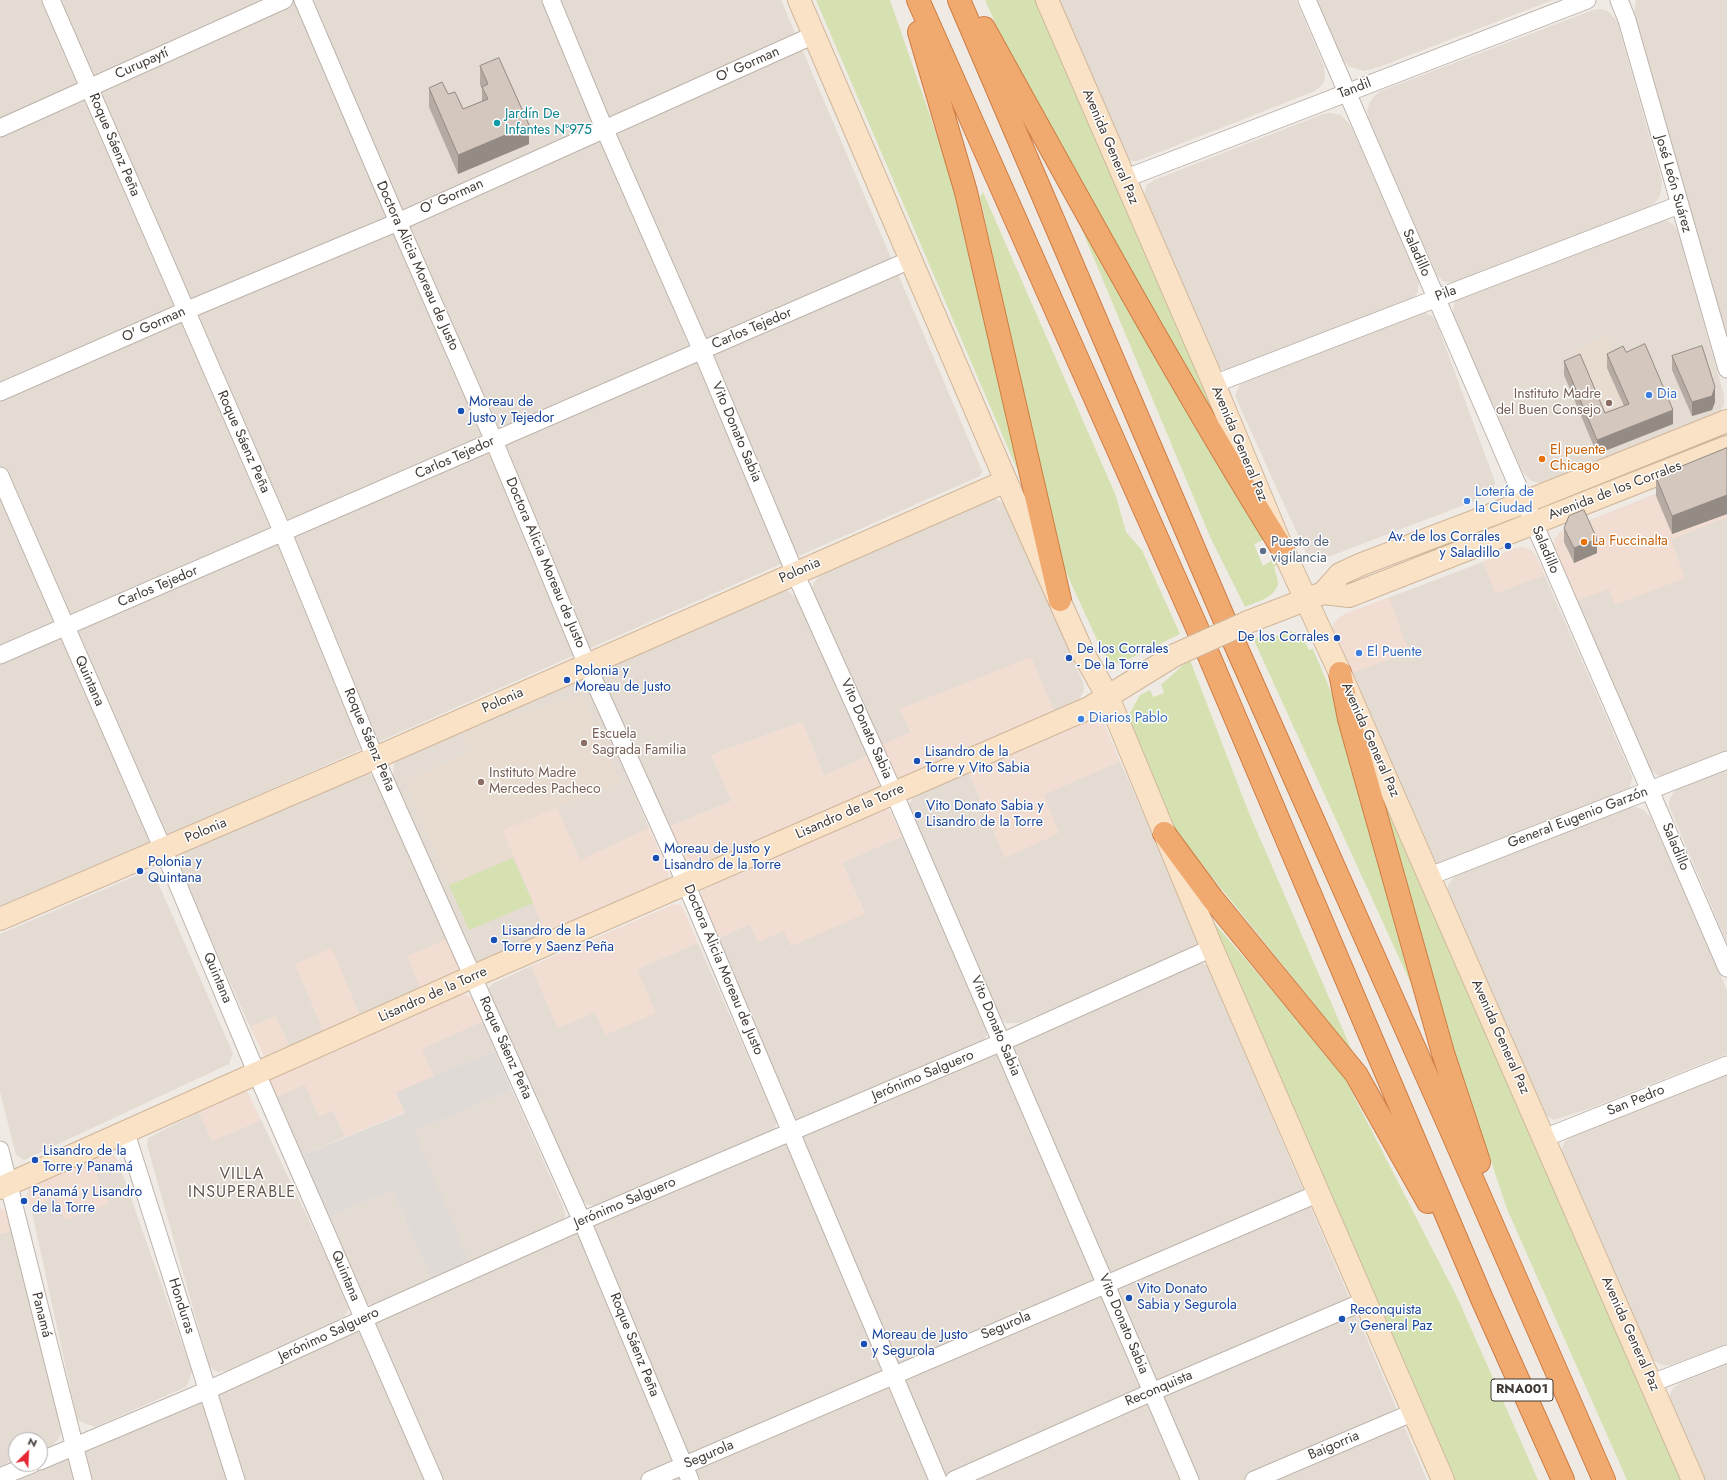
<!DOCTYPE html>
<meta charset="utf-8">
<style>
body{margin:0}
#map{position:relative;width:1727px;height:1480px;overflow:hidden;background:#f0eae5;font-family:Jost,sans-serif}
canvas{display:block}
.north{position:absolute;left:8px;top:1432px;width:40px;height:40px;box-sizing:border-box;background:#fff;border:1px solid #b3b0ae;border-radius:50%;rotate:24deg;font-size:11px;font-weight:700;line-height:16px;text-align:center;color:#423a35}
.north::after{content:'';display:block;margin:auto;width:14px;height:18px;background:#e52733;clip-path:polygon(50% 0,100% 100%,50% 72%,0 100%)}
</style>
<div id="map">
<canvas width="1727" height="1480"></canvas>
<div class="north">N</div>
</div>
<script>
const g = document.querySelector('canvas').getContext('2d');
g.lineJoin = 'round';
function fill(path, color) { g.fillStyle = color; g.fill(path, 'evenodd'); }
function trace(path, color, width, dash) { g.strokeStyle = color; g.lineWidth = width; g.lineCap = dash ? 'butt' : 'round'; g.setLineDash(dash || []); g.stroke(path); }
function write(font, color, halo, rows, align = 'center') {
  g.font = font + ' Jost,sans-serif'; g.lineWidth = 3; g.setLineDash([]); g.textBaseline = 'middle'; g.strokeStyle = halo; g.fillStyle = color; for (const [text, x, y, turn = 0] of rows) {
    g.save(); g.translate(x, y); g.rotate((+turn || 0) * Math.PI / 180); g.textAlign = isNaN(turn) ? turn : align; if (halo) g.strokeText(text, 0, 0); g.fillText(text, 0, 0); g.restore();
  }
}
fill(new Path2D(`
 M0 0H781L982 471 980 476 0 909Z
 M1057 0H1296L1324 66 1325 79 1323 84 1315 91 1137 161H1131L1128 159Z
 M1316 0H1553L1379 67 1363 71 1348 66 1342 58Z
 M1636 0H1727V338L1634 13Z
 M1600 9 1608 11 1617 21 1662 181 1660 196 1655 203 1646 209 1457 282H1448L1443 281 1437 275 1369 119 1367 111 1370 102 1375 95 1381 91 1593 10Z
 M1330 113 1341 115 1351 126 1419 281 1418 292 1411 300 1226 370 1221 369 1218 367 1144 197 1146 186 1154 180 1323 114Z
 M1664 219 1673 224 1678 232 1724 395V404L1721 410 1719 413 1546 482 1538 483 1530 480 1522 471 1453 314 1454 303 1455 300Z
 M1415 313H1425L1432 316 1436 321 1495 482 1493 494 1320 560 1306 553 1235 396 1240 384Z
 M1727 466V755L1662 777 1654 773 1649 768 1576 601 1554 546 1555 539 1562 531Z
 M995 498 1006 506 1083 682 1084 689 1082 694 1079 700 1055 713 1031 658 900 709 911 732 879 746 811 591 813 584 822 572Z
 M1523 547 1532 551 1536 556 1631 773 1632 778 1630 787 1627 792 1435 867 1333 630 1334 623 1339 618 1345 614 1483 562 1516 548Z
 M785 589 796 597 868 756 824 776 802 722 711 755 732 801 666 828 601 682 603 675 608 667Z
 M576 677 587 685 649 828 533 903 548 938 480 965 475 962 393 777 394 763 399 755Z
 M1120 761 1198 936V943L1189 953 1019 1023H1006L998 1015 909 813V805L913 797 919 793 968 770 1005 858 1043 795Z
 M1727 769V943L1669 806 1670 798 1676 789Z
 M363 774H370L376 777 447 939 422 993 362 1020 295 964 326 1036 292 1051 275 1016 250 1027 180 870 181 855 187 847Z
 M1636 807 1644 810 1652 819 1727 990V1054L1591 1108 1554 1120 1545 1115 1447 894 1448 885 1455 876 1628 808Z
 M902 836 988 1027 987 1035 984 1040 801 1121 794 1118 716 939 749 924 784 930 791 946 865 913 842 863Z
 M147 871 155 876 233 1053 229 1064 24 1160 16 1155 0 1092V934Z
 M698 943 776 1120V1126L773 1133 602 1206 588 1205 583 1201 488 989 492 984 531 966 558 1028 595 1012 605 1034 637 969Z
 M1193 961 1201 962 1208 967 1427 1480H9Z
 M483 1021 495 1051 434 1077 421 1049Z
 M1727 1075V1344L1671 1365H1663L1654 1361 1651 1358 1561 1152 1562 1148 1564 1142 1573 1136Z
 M305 1084 319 1116 333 1110 345 1137 298 1157 274 1098Z
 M512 1090 563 1206 565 1214 563 1221 470 1263 413 1131Z
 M199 1112 212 1141 261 1120 348 1302 349 1308 344 1317 228 1370 218 1372 213 1370 209 1365 147 1145 148 1138Z
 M119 1164 192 1371 189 1381 186 1387 95 1427 81 1422 77 1419 31 1208 55 1196 109 1204 96 1174Z
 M392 1190 431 1279 375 1305 367 1304 364 1300 325 1219Z
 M11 1231 63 1428 59 1438 53 1445 40 1451V1440H16V1461L0 1468V1234Z
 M1727 1365V1480H1705L1670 1405V1395L1673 1388 1680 1383Z`), '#e4dbd3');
fill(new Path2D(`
 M1727 467V517L1671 540 1685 578 1615 605 1609 589 1576 601 1554 549 1555 539 1560 532Z
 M1523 547 1534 553 1545 575 1495 594 1483 562 1516 548Z
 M1389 597 1409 652 1350 674 1333 636V630L1334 623 1339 618 1345 614Z
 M1031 657 1055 713 896 781 879 746 911 732 900 709Z
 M1095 715 1102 719 1120 761 1044 795 1059 833 1005 858 968 770Z
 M802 722 824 776 868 756 878 778 880 784 878 790 688 871 666 828 732 801 711 755Z
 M557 807 580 860 649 828 668 871 669 883 548 938 502 830Z
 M885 809 890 811 902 836 842 863 865 914 791 946 784 931 758 942 749 924 716 939 699 896 703 890 880 810Z
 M674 904 680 905 683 908 698 943 637 969 656 1013 605 1035 595 1012 558 1028 531 966Z
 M447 939 460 967V971L422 993 407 956Z
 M332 948 362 1020 326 1036 295 964Z
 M462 994 473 998 483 1021 422 1049 434 1077 397 1092 405 1112 345 1137 333 1110 319 1116 305 1085 274 1098 267 1083 270 1076Z
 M275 1016 292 1051 265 1058 250 1027Z
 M245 1090 248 1093 261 1120 212 1141 199 1112Z
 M106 1152 115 1156 119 1164 96 1174 109 1204 65 1220 55 1196 31 1208 27 1194 29 1185Z
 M0 1208 4 1210 7 1214 11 1231 0 1234Z`), '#f1ddd1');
fill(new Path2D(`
 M495 1051 512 1090 414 1131 470 1263 431 1279 392 1190 325 1219 298 1157 405 1113 396 1092Z`), '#e0dad7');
fill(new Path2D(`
 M1607 336 1653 431 1597 454 1564 375 1582 367 1575 350Z
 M583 695 621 782 502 830 533 903 469 930 405 781 471 752 460 728 475 722 477 726Z`), '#e8dcd0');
fill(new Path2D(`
 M816 0H890L948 168 984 314 1023 483Z
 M985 0H1037L1225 432 1085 194 1002 38Z
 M1054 163 1265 539 1254 544 1263 566 1274 559 1277 565 1274 567C1275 571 1278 578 1278 583 1277 597 1256 602 1245 607L1211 539Z
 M983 192 1116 496 1126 532 1142 550 1180 634 1123 662 1114 664 1103 653 1065 570 1056 546 980 197Z
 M1290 631 1301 634 1309 650 1313 649 1335 701 1416 995 1253 638 1278 635Z
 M1190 660 1249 813 1353 1053 1172 827 1135 737 1130 713 1140 695 1150 690 1153 697 1164 693 1161 684C1172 677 1179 666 1190 660Z
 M1368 763 1682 1480H1627L1507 1209 1451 1041Z
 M513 858 533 903 469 930 449 885Z
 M1205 912 1341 1071 1458 1299 1538 1480H1450Z`), '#d6e1b1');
const street = new Path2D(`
 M51 0 283 533 375 758 582 1221 690 1480
 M303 0 398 222 494 441 587 665 686 884 938 1480
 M551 0 604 128 702 351 795 573 894 793 1190 1480
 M1307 0 1727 968
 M1619 0 1627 20 1727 369
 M0 128 284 0
 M1124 179 1587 0
 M1214 384 1679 205
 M0 392 185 311 398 222 814 35
 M0 476 163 849 257 1074 434 1480
 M0 655 910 260
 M1430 876 1727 760
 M126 1133 236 1480
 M1544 1138 1727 1065
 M0 1150 83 1480
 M1652 1383 1727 1354
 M40 1461 208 1390 363 1319 582 1221 1002 1042 1212 948
 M0 1477 32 1464
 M650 1480 1319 1193
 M954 1480 1152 1392 1365 1301
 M1254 1480 1414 1412`);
const secondary = new Path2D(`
 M799 0 1006 481 1082 651 1108 697 1212 948 1443 1480
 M1047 0 1214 384 1283 550 1340 673 1693 1480
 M1323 593 1349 596 1727 447
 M1248 622 1323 593 1340 574 1362 564 1525 502 1727 421
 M0 919 375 758 1006 481
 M0 1188 474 976 1089 708 1175 655`);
const highway = new Path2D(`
 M918 0 1198 630 1482 1299 1563 1480
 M959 0 1234 642 1450 1128 1604 1480
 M984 28C1081 203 1177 380 1283 550
 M919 32 966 192 1060 600
 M1340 673 1349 719 1443 1053 1479 1162
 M1164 833 1212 898 1356 1074 1428 1202`);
trace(street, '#beb3ab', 19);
trace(secondary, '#cfb69b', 24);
trace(highway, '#ce7c42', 24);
trace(street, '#fff', 17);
trace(secondary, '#f9e2c6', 22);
trace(highway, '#f0aa70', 22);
const secondaryBridge = new Path2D(`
 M1175 655 1248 622`);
trace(secondaryBridge, '#cfb69b', 24, []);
trace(secondaryBridge, '#f9e2c6', 22);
fill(new Path2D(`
 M480 66 529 144 458 174 429 107V88L448 94 463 109 482 101V89L480 85Z
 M1626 352 1673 424 1597 454 1564 375V361L1605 413 1624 406 1607 368V354Z
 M1672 356 1715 402 1712 410 1692 416 1672 370Z
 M1727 448V514L1672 534 1656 496V477Z
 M1564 528 1597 553 1574 563 1564 542Z`), '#b6aba3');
fill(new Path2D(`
 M529 125V144L458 174V155Z
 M1715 387V402L1712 410 1692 416V402Z
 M1673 410V424L1597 454V440Z
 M1727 495V514L1672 534V516Z
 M1597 539V553L1574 563V548Z`), '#948b85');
const building = new Path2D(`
 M499 58 529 125 458 155 429 88 442 82 448 94 455 92 463 109 488 99 482 87 488 84 480 66Z
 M1645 344 1673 410 1597 440 1564 361 1580 354 1605 413 1629 404 1607 354 1623 346 1626 352Z
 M1702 346 1715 387 1712 396 1692 402 1672 356Z
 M1727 448V495L1672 516 1656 477Z
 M1584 510 1597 539 1574 548 1564 528 1569 516Z`);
fill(building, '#d4c7be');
trace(building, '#948b85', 1);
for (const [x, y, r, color] of [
 [497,123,4,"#0f9aa8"],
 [1649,395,4,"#3f7fe0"],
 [1609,403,4,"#8d6e63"],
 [461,411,4,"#1a4fb4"],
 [1542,459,4,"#e8710a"],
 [1467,501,4,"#3f7fe0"],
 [1584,542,4,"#e8710a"],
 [1508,546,4,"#1a4fb4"],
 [1263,551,4,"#5c6f8a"],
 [1337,638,4,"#1a4fb4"],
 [1359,653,4,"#3f7fe0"],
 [1069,658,4,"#1a4fb4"],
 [567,680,4,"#1a4fb4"],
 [1081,719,4,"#3f7fe0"],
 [584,743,4,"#8d6e63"],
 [917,761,4,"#1a4fb4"],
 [481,782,4,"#8d6e63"],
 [918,815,4,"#1a4fb4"],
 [656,858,4,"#1a4fb4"],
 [140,871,4,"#1a4fb4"],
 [494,940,4,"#1a4fb4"],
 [35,1160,4,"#1a4fb4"],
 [24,1201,4,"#1a4fb4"],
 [1129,1298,4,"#1a4fb4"],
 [1342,1319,4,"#1a4fb4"],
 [864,1344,4,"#1a4fb4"]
]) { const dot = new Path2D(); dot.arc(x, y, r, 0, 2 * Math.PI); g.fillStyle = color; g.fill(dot); trace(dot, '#fff', 1.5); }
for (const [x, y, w] of [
 [1522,1390,62]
]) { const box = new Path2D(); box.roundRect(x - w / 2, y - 11, w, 22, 3); g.fillStyle = '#fff'; g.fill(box); trace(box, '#423a35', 1); }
write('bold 13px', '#423a35', null, [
 ["RNA001",1522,1390]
]);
write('14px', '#423a35', '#fff', [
 ["Curupaytí",142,64,-24],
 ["O' Gorman",748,65,-24],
 ["Tandil",1355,89,-21],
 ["Roque Sáenz Peña",114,145,67],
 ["Avenida General Paz",1110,147,67],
 ["José León Suárez",1673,184,74],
 ["O' Gorman",452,197,-24],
 ["Saladillo",1416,253,66],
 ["Doctora Alicia Moreau de Justo",417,266,66],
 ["Pila",1446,294,-21],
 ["O' Gorman",154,325,-24],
 ["Carlos Tejedor",752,329,-23],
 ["Vito Donato Sabia",736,432,67],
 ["Roque Sáenz Peña",243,442,66],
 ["Avenida General Paz",1239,444,67],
 ["Carlos Tejedor",455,458,-24],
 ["Avenida de los Corrales",1615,491,-21],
 ["Saladillo",1545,550,67],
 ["Doctora Alicia Moreau de Justo",545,563,67],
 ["Polonia",800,571,-24],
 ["Carlos Tejedor",158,587,-23],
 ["Quintana",89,681,66],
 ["Polonia",503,701,-24],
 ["Vito Donato Sabia",866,729,66],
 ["Roque Sáenz Peña",369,740,67],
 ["Avenida General Paz",1370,740,66],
 ["Lisandro de la Torre",850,812,-24],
 ["General Eugenio Garzón",1578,818,-21],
 ["Polonia",206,831,-23],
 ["Saladillo",1675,847,67],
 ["Doctora Alicia Moreau de Justo",723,970,67],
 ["Quintana",217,978,67],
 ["Lisandro de la Torre",433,995,-24],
 ["Vito Donato Sabia",995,1026,67],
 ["Avenida General Paz",1500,1037,66],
 ["Roque Sáenz Peña",505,1048,66],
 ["Jerónimo Salguero",923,1076,-23],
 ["San Pedro",1636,1101,-22],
 ["Jerónimo Salguero",625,1203,-23],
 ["Quintana",345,1276,67],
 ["Honduras",181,1306,72],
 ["Panamá",41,1315,76],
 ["Vito Donato Sabia",1123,1324,67],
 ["Segurola",1006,1326,-23],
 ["Avenida General Paz",1630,1334,66],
 ["Jerónimo Salguero",329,1335,-25],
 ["Roque Sáenz Peña",634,1345,68],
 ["Reconquista",1159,1389,-23],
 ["Baigorria",1334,1446,-23],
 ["Segurola",709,1455,-23]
]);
write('14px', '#0d838f', '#fff', [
 ["Jardín De",505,115],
 ["Infantes Nº975",505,131]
], 'left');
write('14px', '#785e54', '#fff', [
 ["Instituto Madre",1601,395,"right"],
 ["del Buen Consejo",1601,411,"right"],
 ["Escuela",592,735],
 ["Sagrada Familia",592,751],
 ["Instituto Madre",489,774],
 ["Mercedes Pacheco",489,790]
], 'left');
write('14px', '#366cbe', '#fff', [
 ["Dia",1657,395],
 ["Lotería de",1475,493],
 ["la Ciudad",1475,509],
 ["El Puente",1367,653],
 ["Diarios Pablo",1089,719]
], 'left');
write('14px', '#164399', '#fff', [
 ["Moreau de",469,403],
 ["Justo y Tejedor",469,419],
 ["Av. de los Corrales",1500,538,"right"],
 ["y Saladillo",1500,554,"right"],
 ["De los Corrales",1329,638,"right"],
 ["De los Corrales",1077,650],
 ["- De la Torre",1077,666],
 ["Polonia y",575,672],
 ["Moreau de Justo",575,688],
 ["Lisandro de la",925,753],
 ["Torre y Vito Sabia",925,769],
 ["Vito Donato Sabia y",926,807],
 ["Lisandro de la Torre",926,823],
 ["Moreau de Justo y",664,850],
 ["Lisandro de la Torre",664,866],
 ["Polonia y",148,863],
 ["Quintana",148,879],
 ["Lisandro de la",502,932],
 ["Torre y Saenz Peña",502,948],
 ["Lisandro de la",43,1152],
 ["Torre y Panamá",43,1168],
 ["Panamá y Lisandro",32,1193],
 ["de la Torre",32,1209],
 ["Vito Donato",1137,1290],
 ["Sabia y Segurola",1137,1306],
 ["Reconquista",1350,1311],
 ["y General Paz",1350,1327],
 ["Moreau de Justo",872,1336],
 ["y Segurola",872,1352]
], 'left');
write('14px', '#c56008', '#fff', [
 ["El puente",1550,451],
 ["Chicago",1550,467],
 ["La Fuccinalta",1592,542]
], 'left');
write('14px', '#4e5e75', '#fff', [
 ["Puesto de",1271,543],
 ["vigilancia",1271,559]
], 'left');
g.letterSpacing = '1px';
write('16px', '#64564d', '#fff', [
 ["VILLA",242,1175],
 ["INSUPERABLE",242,1193]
]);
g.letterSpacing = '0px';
</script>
